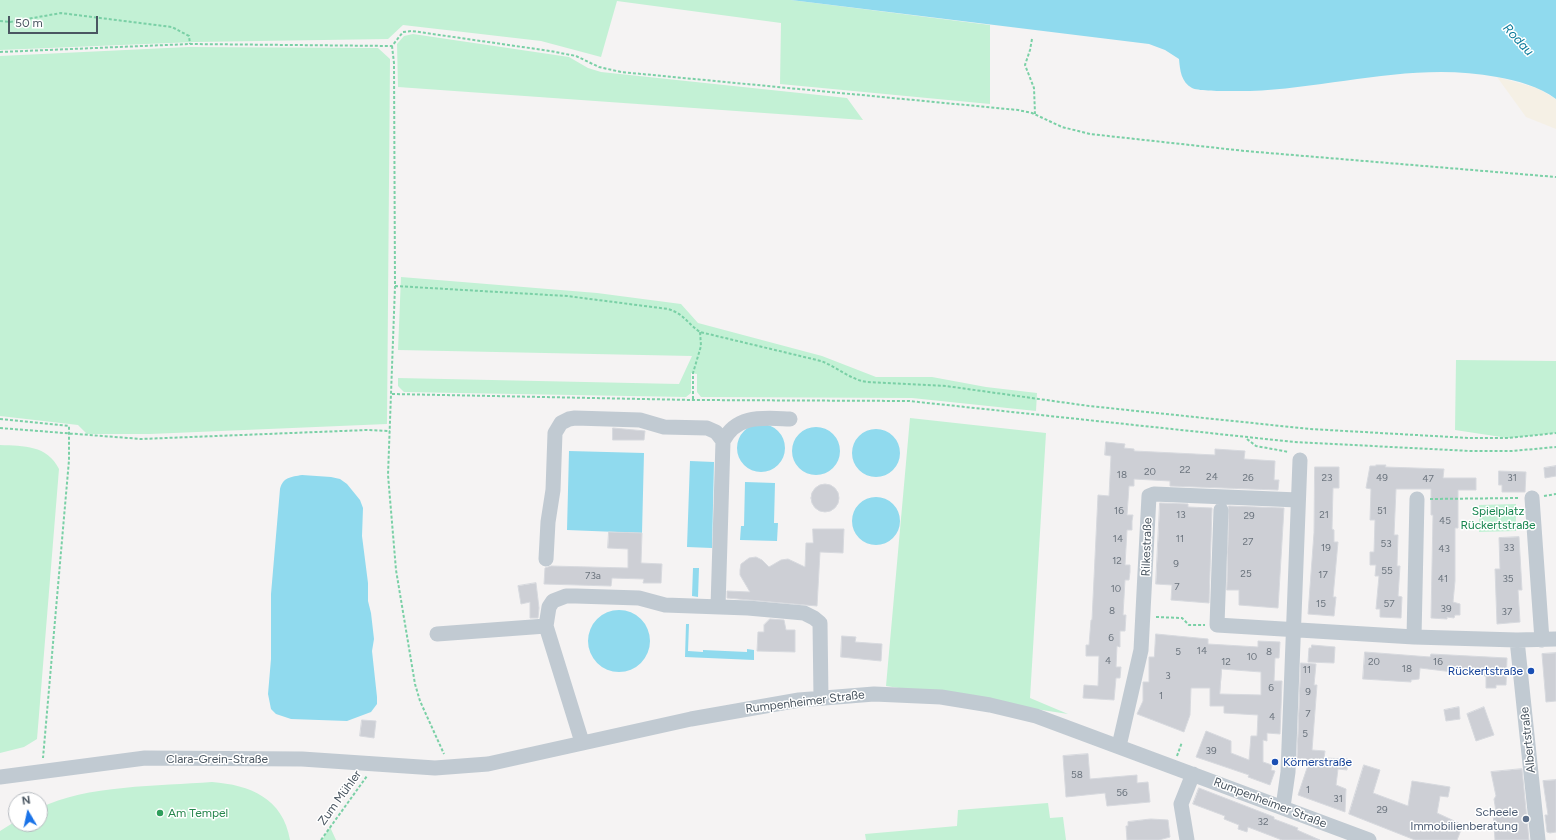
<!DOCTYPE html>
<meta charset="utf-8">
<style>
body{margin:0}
#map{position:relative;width:1556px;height:840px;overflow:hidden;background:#f5f3f3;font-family:Figtree,sans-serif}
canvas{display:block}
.north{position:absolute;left:8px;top:792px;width:40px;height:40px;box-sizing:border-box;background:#fff;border:1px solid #b7bbc0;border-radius:50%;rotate:351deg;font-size:11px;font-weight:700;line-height:16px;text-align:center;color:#4a5661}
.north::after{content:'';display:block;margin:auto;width:14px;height:18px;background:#1a73e8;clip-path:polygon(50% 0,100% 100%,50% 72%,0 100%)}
.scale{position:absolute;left:8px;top:16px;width:90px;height:18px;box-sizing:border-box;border:2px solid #4a5661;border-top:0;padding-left:5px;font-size:12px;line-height:14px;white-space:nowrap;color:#4a5661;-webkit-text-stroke:3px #fff;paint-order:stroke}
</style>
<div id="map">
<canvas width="1556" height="840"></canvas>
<div class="north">N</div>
<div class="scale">50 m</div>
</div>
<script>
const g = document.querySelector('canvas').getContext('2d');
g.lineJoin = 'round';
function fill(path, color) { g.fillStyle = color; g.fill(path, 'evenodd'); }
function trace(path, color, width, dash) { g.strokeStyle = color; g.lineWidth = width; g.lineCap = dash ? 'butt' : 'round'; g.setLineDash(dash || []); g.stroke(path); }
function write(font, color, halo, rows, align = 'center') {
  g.font = font + ' Figtree,sans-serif'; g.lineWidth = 3; g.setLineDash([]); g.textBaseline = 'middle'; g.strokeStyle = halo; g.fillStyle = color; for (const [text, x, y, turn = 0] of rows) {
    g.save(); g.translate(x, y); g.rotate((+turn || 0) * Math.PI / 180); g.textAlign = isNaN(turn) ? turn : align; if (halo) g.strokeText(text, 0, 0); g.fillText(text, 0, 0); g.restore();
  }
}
fill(new Path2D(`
 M0 0H791L990 25V104L780 84 781 23 617 1 601 57 541 41 403 25 388 39 195 42 0 50Z
 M413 34 569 57 588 68 601 72 847 98 863 120 398 87 397 44 404 36Z
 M188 47 378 48 390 59 387 424 150 434H87L78 425 0 416V56Z
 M401 277 597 293 681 304 698 323 822 356 876 377H932L986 387 1037 393 1036 411 912 398 701 397 697 392V374L691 373V393L686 397 404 392 398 386V378L679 384 692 356 398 350Z
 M1456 360 1556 361V433L1508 438 1455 430Z
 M910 418 1046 433 1030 698 1068 714 886 686Z
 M0 445C24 446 47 445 59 469L37 739 24 747 0 753Z
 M1516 504V531L1479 532V505Z
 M212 782C250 785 283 798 290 840H0V831L16 821V824H40V808C85 785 160 786 212 782Z
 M1048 803 1050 818 1063 817 1066 840H866L865 834 957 826 958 810Z
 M330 827 336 840H322Z`), '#c3f1d5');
fill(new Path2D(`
 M1497 77 1537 88 1556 99V129L1526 117Z`), '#f5f0e5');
fill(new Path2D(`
 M791 0H1556V99C1539 86 1518 81 1497 77 1414 61 1332 88 1250 91 1239 91 1200 92 1192 88 1181 82 1180 70 1179 59L1165 50 1149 44Z
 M737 448a24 24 0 1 1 48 0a24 24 0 1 1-48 0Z
 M792 451a24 24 0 1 1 48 0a24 24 0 1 1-48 0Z
 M852 453a24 24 0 1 1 48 0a24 24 0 1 1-48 0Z
 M569 451 644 453 642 533 567 530Z
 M690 461 714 462 712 548 687 547Z
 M302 475 331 477 340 479 347 484 360 500 363 508 362 536 368 583V601L371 613 374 639 372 651 377 697V704L371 712 347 721 291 719 276 714 271 709 268 694 271 659V594L280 489C283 477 291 477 302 475Z
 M745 482 775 483 774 523H778L777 541 740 540 741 526H744Z
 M852 521a24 24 0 1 1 48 0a24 24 0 1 1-48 0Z
 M693 568H699L698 597 692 596Z
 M588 641a31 31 0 1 1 62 0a31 31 0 1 1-62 0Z
 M686 624H689L688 651 703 652V650L747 652V649L754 650V660L685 657Z`), '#90daee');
const building = new Path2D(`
 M613 428 645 431 644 440H613Z
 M1106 442 1125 444 1124 448 1134 449V451L1215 455V449L1245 451 1244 459 1275 461 1274 480H1279L1278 490 1170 486V481L1134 479V486H1129L1127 515H1133L1132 521V530H1127L1125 565H1130V572L1129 580H1125L1123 615H1126L1125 631H1120V647L1117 646 1116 667H1121L1120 678H1116L1114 700 1083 698 1084 685 1098 686 1099 656H1086V645H1089L1091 620H1092L1098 495 1109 496 1111 456 1105 455Z
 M1376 465H1386L1385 467 1444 469 1443 478H1476V490H1458V528H1455V581L1453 602 1460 604V615H1455L1454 618 1447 617V619L1431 618 1433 515H1431V489H1396L1394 535H1398L1397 566H1400L1398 596 1402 597 1401 618 1380 617V609H1376L1379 576H1375L1376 565H1370V552H1374L1375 520H1370L1371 489 1366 488 1370 466H1376Z
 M1556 466V476L1545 478 1544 468Z
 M1315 467H1339V488H1333L1332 529 1334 530V542H1338L1333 597H1336L1334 616 1308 614 1314 533Z
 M1499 471 1526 472 1525 492H1502V485H1499Z
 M811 498a14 14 0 1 1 28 0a14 14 0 1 1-28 0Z
 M1160 503 1188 504V507L1212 508 1209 603 1171 600 1172 585 1156 584Z
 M1229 506 1284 508 1278 608 1239 605V590H1227Z
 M813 529H844L843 553 820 552 817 606 727 598V591L750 592 740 575V570L741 564 749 558 756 557 762 560 769 567 781 560 788 559 805 567 806 543H813Z
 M609 532 642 533 641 563 662 564 661 583H643L644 579 612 578 611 586 544 584 545 568 551 566 628 568V549L608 548Z
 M1519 537 1522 590H1518L1520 622 1497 624 1495 569H1500L1499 538Z
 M536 583 539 608 538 618H530V602L521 604 518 586Z
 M770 619 784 620 786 630H795V652L757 651 758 632H764V625Z
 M1156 634 1208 639V644L1258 647V641L1280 642 1279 658H1275L1274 681H1282L1280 734 1267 733V741L1263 740V762L1272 765 1271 770 1275 771 1270 785 1248 777 1249 775 1196 757 1206 731 1231 741V753L1249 760 1251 736H1257L1258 715 1224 713V706H1210V688H1191L1190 715 1184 732 1137 714 1143 701V682H1149V657H1154ZM1222 669 1261 672V695L1220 694Z
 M842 636 856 637 855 642 882 644 881 661 841 657Z
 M1312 645 1335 647 1334 663 1308 662 1309 648H1311Z
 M1365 652 1430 657 1431 654 1507 658 1506 685H1496V688H1486V676L1420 668 1419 679 1411 680V682L1363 679Z
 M1556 653V701L1546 702 1542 654Z
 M1301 663 1316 664 1314 685H1317L1312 750 1325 751 1324 758 1348 759 1347 770 1338 769 1336 785 1346 789 1345 812 1298 795 1308 765 1297 764Z
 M1459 707 1460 719 1446 721 1444 710Z
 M1484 707 1494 735 1476 741 1467 714Z
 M362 720 376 721 374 738 360 736Z
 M1088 754 1090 779 1137 775V783L1148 782 1150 802 1107 806 1105 793 1066 797 1063 756Z
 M1364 765 1380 770 1373 793 1408 806 1412 781 1450 787 1448 797 1440 796 1437 813 1463 825 1457 840H1415L1349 814Z
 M1522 769 1529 840H1495L1493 812H1496L1494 799 1496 796 1491 772Z
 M1556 780V832L1550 833 1547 832 1545 815H1548L1543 781Z
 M1199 788 1274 817V819L1298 828 1297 830 1320 840H1282L1248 827 1247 832 1238 829 1239 825 1224 819 1225 816 1193 804Z
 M1151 819 1168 820 1170 837 1159 840H1127L1126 826H1128V822Z`);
fill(building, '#cdcfd5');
trace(building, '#d7d9de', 1);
trace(new Path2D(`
 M0 21 10 22 61 13 172 27 189 36 190 44
 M1032 39 1030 50 1025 65 1034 88 1035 114
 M392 46 394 63 395 286 388 475 396 570 415 684 420 701 444 754
 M0 52 190 44 392 46 403 32 412 31 550 51 576 56 599 67 621 72 1018 110 1032 113 1062 127 1090 134 1245 151 1556 177
 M395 286 567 296 668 309C683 313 688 324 700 332L821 361C837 367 851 380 867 382L946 386 1089 406 1310 429 1469 438H1508L1556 433
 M392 394 693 400 909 401 1294 442 1470 451H1512L1556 447
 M693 399V373L701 346 700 332
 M0 419 69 426V460L43 758
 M0 428 141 439 367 430 390 431
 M1247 439 1256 446 1289 452
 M1544 496 1556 494
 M1430 499 1520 498
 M1156 617 1182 618 1189 625H1205
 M1177 756 1182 742
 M321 840 367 776`), '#7ad0a6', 2, [3, 2]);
trace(new Path2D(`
 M723 441C737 414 763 418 790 419
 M1532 498 1542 640
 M1221 510 1217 625 1414 637 1517 640 1556 639
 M546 559 548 522 553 490 555 433 561 423 569 419 575 418 640 420 664 427 707 428 716 432 723 441 718 607
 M437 634 546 626
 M1414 637 1417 499
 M1517 640 1538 840
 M582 742 546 626 549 607 553 601 566 596H576L639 598 665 605 748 608 804 613 814 618 820 623 821 698
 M1119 746 1141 650 1149 496 1154 494 1298 500
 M0 777 145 758 302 759 435 768 488 764 691 719 799 700 874 694 941 697 990 705 1036 716 1369 840
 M1283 807 1288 772 1300 460
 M1187 840 1181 804 1193 774`), '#c1cad2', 15);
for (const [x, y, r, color] of [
 [1531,671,4,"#1a4fb4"],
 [1275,762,4,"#1a4fb4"],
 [160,813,4,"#2e9e5b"],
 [1526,819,4,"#5c6f8a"]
]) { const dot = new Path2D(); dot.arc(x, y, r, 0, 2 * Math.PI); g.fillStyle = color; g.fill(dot); trace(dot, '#fff', 1.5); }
write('10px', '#6b747e', null, [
 ["22",1185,470],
 ["20",1150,472],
 ["18",1122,475],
 ["24",1212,477],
 ["26",1248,478],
 ["23",1327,478],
 ["49",1382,478],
 ["31",1512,478],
 ["47",1428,479],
 ["16",1119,511],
 ["51",1382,511],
 ["13",1181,515],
 ["21",1324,515],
 ["29",1249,516],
 ["45",1445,521],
 ["14",1118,539],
 ["11",1180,539],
 ["27",1248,542],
 ["53",1386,544],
 ["19",1326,548],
 ["33",1509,548],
 ["43",1444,549],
 ["12",1117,561],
 ["9",1176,564],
 ["55",1387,571],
 ["25",1246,574],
 ["17",1323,575],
 ["73a",593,576],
 ["41",1443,579],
 ["35",1508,579],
 ["7",1177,587],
 ["10",1116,589],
 ["15",1321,604],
 ["57",1389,604],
 ["39",1446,609],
 ["8",1112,611],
 ["37",1507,612],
 ["6",1111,638],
 ["14",1202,651],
 ["5",1178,652],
 ["8",1269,652],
 ["10",1252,657],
 ["4",1108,661],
 ["12",1226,662],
 ["20",1374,662],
 ["16",1438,662],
 ["18",1407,669],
 ["11",1307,670],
 ["3",1168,676],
 ["6",1271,688],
 ["9",1308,692],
 ["1",1161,696],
 ["7",1308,714],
 ["4",1272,717],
 ["5",1305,734],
 ["39",1211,751],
 ["58",1077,775],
 ["1",1308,790],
 ["56",1122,793],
 ["31",1338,799],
 ["29",1382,810],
 ["32",1263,822]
]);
write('12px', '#17864f', '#fff', [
 ["Spielplatz",1498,511],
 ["Rückertstraße",1498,525]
]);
write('12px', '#4a5661', '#fff', [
 ["Rilkestraße",1147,547,-88],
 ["Rumpenheimer Straße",805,702,-7],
 ["Albertstraße",1528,740,-96],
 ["Clara-Grein-Straße",217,759],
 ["Zum Mühler",340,798,-54],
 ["Rumpenheimer Straße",1270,803,21]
]);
write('12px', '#164399', '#fff', [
 ["Rückertstraße",1523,671],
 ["Körnerstraße",1283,762,"left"]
], 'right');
write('12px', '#4e5e75', '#fff', [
 ["Scheele",1518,812],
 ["Immobilienberatung",1518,826]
], 'right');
write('12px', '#27864d', '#fff', [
 ["Am Tempel",168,813]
], 'left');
write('italic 13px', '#0c7c9b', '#fff', [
 ["Rodau",1518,40,47]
]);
</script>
